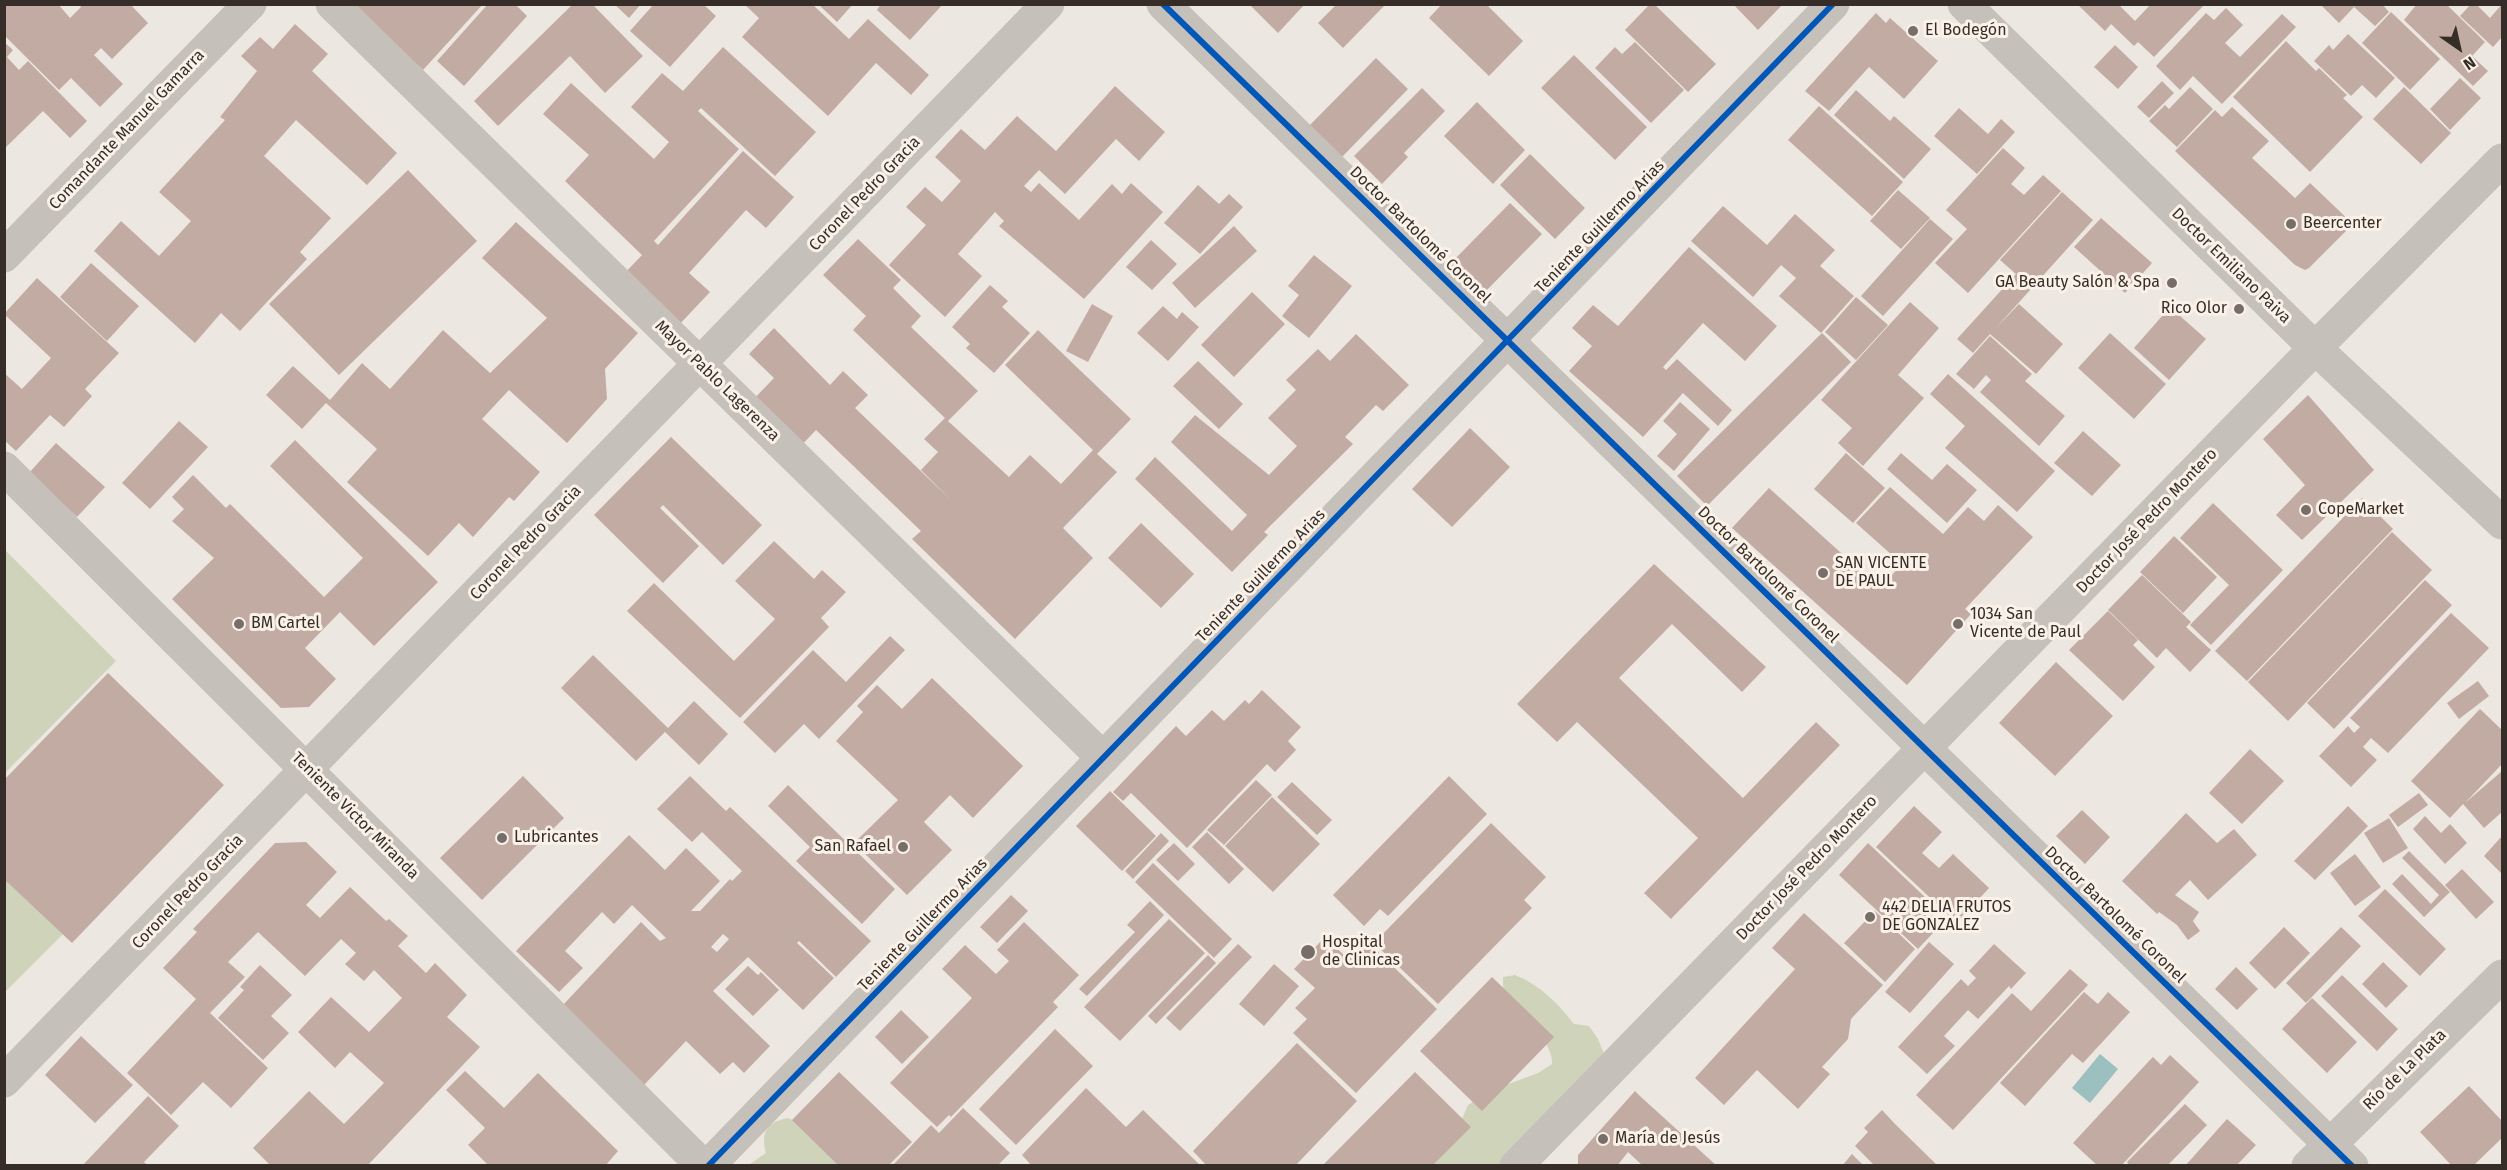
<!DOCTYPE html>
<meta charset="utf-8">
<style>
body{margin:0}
#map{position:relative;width:2507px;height:1170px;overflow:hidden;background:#ede7e1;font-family:"Fira Sans",sans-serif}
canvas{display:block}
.frame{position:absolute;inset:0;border:6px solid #372d28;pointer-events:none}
.north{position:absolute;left:2429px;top:18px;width:60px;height:60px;-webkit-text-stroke:4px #faf2e8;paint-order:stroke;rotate:146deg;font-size:16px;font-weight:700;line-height:24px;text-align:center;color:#372d28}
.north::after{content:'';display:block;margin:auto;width:21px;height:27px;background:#372d28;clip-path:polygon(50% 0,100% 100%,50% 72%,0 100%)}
</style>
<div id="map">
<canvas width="2507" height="1170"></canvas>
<div class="frame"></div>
<div class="north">N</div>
</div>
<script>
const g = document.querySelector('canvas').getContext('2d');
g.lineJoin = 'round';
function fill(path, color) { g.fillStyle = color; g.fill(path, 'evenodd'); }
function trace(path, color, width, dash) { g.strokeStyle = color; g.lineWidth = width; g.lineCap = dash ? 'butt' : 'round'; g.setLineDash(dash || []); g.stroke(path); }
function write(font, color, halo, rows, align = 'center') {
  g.font = font + ' "Fira Sans",sans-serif'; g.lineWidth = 6; g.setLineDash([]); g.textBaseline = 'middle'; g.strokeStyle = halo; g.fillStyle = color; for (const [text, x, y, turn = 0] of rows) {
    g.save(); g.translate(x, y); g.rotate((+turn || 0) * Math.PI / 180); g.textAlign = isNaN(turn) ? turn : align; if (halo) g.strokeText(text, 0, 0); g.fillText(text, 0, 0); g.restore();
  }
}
fill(new Path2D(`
 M5 550 116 661 5 773H4Z
 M5 874 63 934 5 992Z
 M1515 975C1540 985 1558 1003 1574 1024L1589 1026 1598 1039 1605 1056 1507 1165 1429 1166 1459 1126 1468 1105 1490 1091 1538 1073 1552 1064C1554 1037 1513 1018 1505 996 1503 991 1503 983 1503 977Z
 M788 1118 795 1121 854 1165 747 1166 766 1153C760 1131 768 1122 788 1118Z`), '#ced3ba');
fill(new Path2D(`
 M2100 1054 2118 1069 2090 1103 2072 1088Z`), '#9cbfbf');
fill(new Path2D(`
 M4 4H58L70 18 81 7 79 4H130L148 23 112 59 101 48 94 55 123 84 100 107 71 78 59 90 4 35Z
 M358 4H483L423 70 355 8Z
 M488 4H515L527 16 464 86 437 61Z
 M573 4H592L643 56 605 93 570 56 498 126 474 101Z
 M614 4H641L629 18Z
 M654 4H703L716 16 670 67 630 31Z
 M744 4H812L849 39 868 19 929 75 911 95 876 63 828 116 742 37 759 18Z
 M818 4H853L837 22Z
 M881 4H943L910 40 877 10Z
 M1249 4H1305L1278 33Z
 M1337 4H1386L1343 48 1318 23Z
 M1442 4H1486L1523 41 1489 76 1429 18Z
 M1650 4H1654L1716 64 1688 92 1625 30Z
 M1733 4H1783L1758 30Z
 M2077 4H2118L2135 21 2151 4H2205L2154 57 2138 42 2134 46 2111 24 2105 31Z
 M2320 4H2352L2354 7 2339 23Z
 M2356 4H2382L2389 12 2375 26 2354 7Z
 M2417 4H2446L2485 42 2472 56 2488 71 2473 86 2404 20Z
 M2471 4H2476L2490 18 2502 4V37L2493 47 2460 16Z
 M2226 8 2243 25 2225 43 2240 57 2282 14 2296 27 2222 104 2193 76 2180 90 2156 66 2206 13 2214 20Z
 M2391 12 2440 59 2410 90 2362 43Z
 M1876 13 1886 23 1890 18 1938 61 1904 99 1869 67 1829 111 1805 91Z
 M295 24 328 54 312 71 397 153 367 185 296 120 264 156 331 218 300 252 307 259 240 331 221 313 195 343 94 251 121 221 159 256 191 221 159 192 225 120 220 117 257 71 241 56 260 37 273 49Z
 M2348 34 2395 78 2376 98 2362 85 2351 96 2314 61 2329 45 2333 50Z
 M2286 41 2316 71 2319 68 2347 95 2343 98 2363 117 2310 172 2233 97Z
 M4 42 13 50 7 57 19 70 28 61 87 121 70 138 43 111 4 149Z
 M1635 42 1684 90 1651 123 1595 68 1615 47 1622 54Z
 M2115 45 2138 67 2118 89 2094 67Z
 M723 47 816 132 775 176 701 108 698 111 739 149 654 241 658 245 743 151 794 197 766 228 746 210 689 273 710 292 676 328 621 277 642 255 565 181 589 155 543 114 571 83 654 159 669 142 631 107 662 73 683 91Z
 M1574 55 1647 127 1615 160 1541 88Z
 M1376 58 1408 89 1342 157 1309 126Z
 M2460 78 2481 98 2450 130 2430 109Z
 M2162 81 2174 93 2149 118 2137 107Z
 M1115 86 1165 132 1139 161 1116 139 1065 194 1039 170 1024 186 1031 192 1039 183 1079 220 1112 184 1122 194 1131 183 1163 212 1084 299 999 226 1004 221 995 212 958 254 982 276 945 317 889 265 926 225 906 207 925 187 942 202 961 181 935 157 961 129 985 150 1017 116 1056 151Z
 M2190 87 2213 109 2177 147 2149 121 2165 105 2169 109Z
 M2404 87 2451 133 2421 164 2373 119Z
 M1422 88 1445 111 1404 153 1408 157 1382 184 1354 156Z
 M1856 90 1890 121 1894 116 1931 149 1904 179 1834 115Z
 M1477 102 1525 150 1493 184 1444 136Z
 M1819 106 1903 182 1872 216 1788 140Z
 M2232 107 2269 141 2252 158 2295 198 2310 183 2353 224 2309 268 2305 270 2295 265 2175 151 2215 110 2222 117Z
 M1959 108 1988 134 2001 119 2015 132 1977 174 1934 136Z
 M2003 148 2025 168 2011 184 2024 195 2043 175 2061 191 1968 293 1935 263 1967 229 1946 210Z
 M1530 154 1585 208 1555 239 1500 185Z
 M408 170 477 241 339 375 269 304Z
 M1198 185 1219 204 1229 194 1243 207 1200 254 1164 223Z
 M1898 190 1930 218 1901 249 1870 221Z
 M2062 192 2093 220 1995 329 2019 304 2063 344 2036 374 1990 334 1973 353 1957 339 2016 274 2000 260Z
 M1510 203 1542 234 1481 296 1449 265Z
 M1723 206 1767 245 1795 214 1835 250 1820 266 1854 296 1821 333 1779 296 1796 278 1781 265 1753 297 1691 241Z
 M2101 218 2152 263 2125 293 2074 247Z
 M1930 219 1953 239 1883 316 1861 296Z
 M516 222 638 333 605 369 607 399 567 443 509 390 482 419 540 472 514 501 509 497 473 537 459 523 428 556 347 482 377 449 326 403 302 429 266 395 293 366 330 400 362 363 390 389 443 330 490 373 547 318 482 258Z
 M1234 226 1257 251 1195 308 1172 283Z
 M858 239 901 280 893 288 921 316 911 327 978 391 948 421 1009 477 1030 455 1061 484 1093 450 1005 365 1038 330 1131 419 1097 454 1117 472 1063 528 1093 558 1015 639 912 539 921 531 816 430 797 450 749 404 774 378 749 354 774 328 830 385 843 371 868 395 855 408 951 500 921 470 938 452 924 439 945 418 853 330 866 316 823 275Z
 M1151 240 1177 264 1152 290 1126 267Z
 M1689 247 1777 326 1745 361 1703 323 1663 367 1666 370 1677 359 1732 410 1718 426 1683 393 1643 437 1569 371 1592 346 1572 328 1593 305 1618 326Z
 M1314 255 1352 286 1309 338 1282 316 1299 295 1288 286Z
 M91 263 139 306 107 341 60 297Z
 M37 278 119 353 85 389 92 396 64 427 50 415 16 451 4 440V373L22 389 51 358 4 314Z
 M990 285 1008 301 1002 307 1030 333 994 373 966 348 970 344 952 327Z
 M1252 292 1285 324 1234 377 1201 345Z
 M1856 297 1888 325 1856 360 1825 332Z
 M1910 302 1939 328 1898 375 1924 398 1863 466 1838 443 1852 428 1821 400Z
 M1092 304 1113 316 1088 362 1066 351Z
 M1163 306 1177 319 1182 312 1199 327 1168 361 1137 333Z
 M2170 307 2206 339 2169 380 2134 348Z
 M1822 333 1851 362 1707 506 1677 476Z
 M2110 333 2166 384 2134 419 2078 368Z
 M1356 334 1409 385 1383 411 1376 405 1345 437 1353 444 1264 532 1268 535 1232 572 1135 479 1155 457 1232 531 1247 515 1171 442 1195 415 1269 475 1297 446 1268 418 1296 390 1286 380 1318 349 1330 361Z
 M1990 336 2032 374 2025 381 2065 416 2039 446 1980 392 1991 380 1986 375 1974 389 1956 374Z
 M1198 361 1243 404 1219 429 1173 386Z
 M1948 374 2055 471 2017 512 1945 448 1965 426 1930 394Z
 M2308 395 2374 470 2302 540 2276 515 2305 485 2263 439Z
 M1680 402 1710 429 1674 471 1657 456 1677 434 1663 421Z
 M179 421 208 447 150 509 122 483Z
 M1470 428 1510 467 1452 527 1412 489Z
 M2083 431 2121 465 2092 496 2054 463Z
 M671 437 762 525 723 565 663 505 660 508 699 546 663 583 594 515Z
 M295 440 438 582 374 646 340 612 305 648 336 679 309 707 281 708 172 599 214 558 172 521 184 509 172 497 193 475 226 508 230 504 324 597 363 558 270 466Z
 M56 443 105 487 77 517 29 473Z
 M1846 453 1885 488 1853 523 1814 489Z
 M1901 453 1932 480 1947 464 1977 490 1947 523 1887 469Z
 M1890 487 1943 534 1968 507 1984 521 1998 505 2033 537 1965 609 1971 614 1907 685 1732 528 1769 488 1880 588 1902 564 1856 523Z
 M2362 498 2393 529 2247 681 2215 651Z
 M2213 503 2283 570 2211 645 2190 625 2229 585 2180 538Z
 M1141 523 1194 574 1161 608 1108 558Z
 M2392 532 2432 570 2288 721 2248 682Z
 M2174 536 2217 577 2183 613 2140 572Z
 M774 541 814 579 822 570 846 592 821 618 829 627 740 718 627 611 654 583 734 661 775 619 735 581Z
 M1654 564 1766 667 1742 692 1672 624 1619 678 1743 798 1816 722 1840 745 1671 919 1644 893 1698 838 1577 722 1557 742 1517 704Z
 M2142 575 2191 622 2186 627 2211 650 2190 672 2166 648 2157 658 2108 610Z
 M2425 580 2452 605 2334 729 2307 703Z
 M2108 611 2138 640 2133 645 2155 667 2123 701 2069 650Z
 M2451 613 2489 648 2388 753 2371 738 2363 747 2377 760 2351 787 2319 756 2348 726 2354 733 2360 727 2350 718Z
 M890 636 905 650 819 739 804 724 775 753 743 722 813 650 846 682Z
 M593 655 668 728 694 701 728 734 699 765 665 732 636 761 561 688Z
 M2056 662 2113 716 2055 776 1999 723Z
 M108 673 224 785 72 943 4 879V780Z
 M932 678 1023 766 973 818 950 795 924 822 952 850 907 895 854 843 898 800 836 741 863 712 857 706 877 685 902 709Z
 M2478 681 2489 696 2459 719 2447 703Z
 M1262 690 1301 727 1288 741 1296 750 1275 772 1267 764 1187 848 1131 793 1123 801 1113 792 1176 726 1186 736 1212 710 1224 721 1245 700 1249 704Z
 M2480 709 2502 730V764L2465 803 2502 771V812L2484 828 2463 804 2450 818 2411 781Z
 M2250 749 2284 781 2242 824 2209 793Z
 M523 776 564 818 482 900 440 858Z
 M690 776 726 811 730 807 871 941 836 977 799 941 797 943 834 978 803 1010 748 957 713 991 770 1046 744 1073 733 1062 720 1074 686 1041 644 1085 562 1006 641 922 660 941 666 938 632 905 614 924 602 912 565 951 583 968 559 992 516 951 629 835 665 870 686 848 720 881 691 911H700L730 879 732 881 742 871 702 832 692 842 657 809ZM723 934 729 939 717 952 711 947Z
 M1449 776 1487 814 1388 916 1380 909 1364 926 1333 895Z
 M1256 780 1272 795 1224 845 1207 830Z
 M1292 782 1332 820 1317 835 1277 797Z
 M788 785 895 889 862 924 796 861 810 847 768 806Z
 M1110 791 1156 836 1122 871 1076 826Z
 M2419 793 2428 805 2398 827 2389 815Z
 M1272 797 1320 844 1273 892 1225 846Z
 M1914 806 1942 832 1922 853 1939 868 1953 854 1989 888 1957 923 1876 847Z
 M2348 806 2368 826 2315 880 2294 861Z
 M2082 810 2110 837 2085 864 2056 836Z
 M2186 813 2217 843 2234 829 2257 855 2208 900 2190 880 2175 895 2199 912 2193 921 2200 931 2188 940 2177 925 2159 912 2157 914 2122 881Z
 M2425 816 2441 833 2450 824 2467 843 2445 864 2413 829Z
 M2389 818 2408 848 2383 863 2364 833Z
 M1491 823 1546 877 1524 900 1532 908 1438 1004 1374 943Z
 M1207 832 1244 869 1229 884 1192 847Z
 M1161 833 1169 841 1133 879 1125 871Z
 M2502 836V874L2484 856Z
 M306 842 337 872 306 905 320 918 350 887 386 921 389 919 408 936 398 946 426 973 435 963 467 995 447 1017 480 1047 367 1166H271L253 1148 309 1091 344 1124 384 1083 350 1052 335 1068 298 1032 331 997 369 1032 402 998 374 970 364 981 345 964 356 953 341 939 305 976 258 932 228 962 245 977 210 1013 268 1068 231 1108 203 1082 171 1115 127 1073 196 999 163 968 197 932 193 929 275 843Z
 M1174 843 1195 864 1178 881 1156 860Z
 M1868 843 1947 918 1918 949 1839 875Z
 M2409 851 2450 892 2424 917 2392 884 2402 874 2431 904 2439 895 2402 858Z
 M2355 854 2381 887 2355 906 2330 873Z
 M1153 863 1232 939 1214 958 1135 882Z
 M2462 869 2494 902 2476 919 2445 885Z
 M2385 889 2446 949 2420 976 2358 916Z
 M1011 895 1028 911 997 943 980 927Z
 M1150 901 1164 915 1087 996 1079 989 1135 932 1127 925Z
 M1875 911 1915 949 1885 982 1844 943Z
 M1804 913 1883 985 1851 1019 1848 1039 1822 1067 1830 1074 1798 1109 1757 1070 1724 1105 1695 1078 1795 969 1772 948Z
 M1169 919 1205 953 1120 1041 1084 1007Z
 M1024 922 1079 975 1053 1002 1058 1007 951 1117 949 1115 937 1127 890 1083 972 998 942 969 965 945 996 974 1009 961 997 950Z
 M2284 927 2310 953 2275 989 2249 963Z
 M2341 927 2361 946 2306 1003 2286 983Z
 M1325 937 1345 956 1364 938 1437 1009 1356 1093 1293 1033 1307 1019 1295 1008 1315 988 1294 969Z
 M1929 942 1954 964 1910 1013 1885 992Z
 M1238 944 1252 957 1180 1031 1166 1018Z
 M1994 944 2026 973 2011 989 2009 986 1978 1019 1968 1010 1944 1036 1955 1046 1927 1074 1898 1047 1961 979 1968 986 1976 978 1969 971Z
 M1208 955 1216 963 1156 1024 1148 1016Z
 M2383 962 2408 986 2386 1008 2362 984Z
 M1274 964 1299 986 1264 1026 1239 1004Z
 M260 965 292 995 271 1016 289 1033 263 1060 218 1018 244 990 240 987Z
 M748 966 758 975 761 972 779 990 753 1016 725 989Z
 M2236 967 2258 989 2237 1010 2215 989Z
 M2070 969 2088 985 1953 1130 1916 1095 2012 993 2031 1011Z
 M2342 975 2398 1029 2377 1051 2321 996Z
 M1492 977 1554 1037 1482 1111 1420 1051Z
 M2084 992 2098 1004 2108 992 2130 1012 2083 1063 2072 1054 2025 1106 2000 1083Z
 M2312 998 2357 1042 2327 1073 2282 1029Z
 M901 1010 929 1037 902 1064 875 1037Z
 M1055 1029 1093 1066 1016 1145 979 1109Z
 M81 1036 133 1085 95 1123 45 1075Z
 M1297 1043 1357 1101 1295 1166H1207L1193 1151Z
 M2170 1055 2199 1082 2121 1166H2098L2073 1143 2149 1061 2153 1057 2161 1065Z
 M465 1071 504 1108 538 1073 618 1151 605 1166H489L468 1145 485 1128 446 1090Z
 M839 1072 912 1142 888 1166H839L792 1120Z
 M1415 1072 1471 1127 1432 1166H1322Z
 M2469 1086 2502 1121V1138L2473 1166H2452L2420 1132Z
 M1086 1088 1126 1127 1143 1110 1201 1166H1032L1022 1155Z
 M1635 1091 1641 1097 1717 1166H1643L1628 1152 1617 1166H1578V1155Z
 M148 1096 179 1126 144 1162 148 1166H82Z
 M2185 1104 2207 1125 2167 1166H2130L2127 1162Z
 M963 1108 1010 1153 997 1166H892L931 1125 939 1133Z
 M1882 1110 1895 1124 1938 1166H1875L1855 1146 1868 1132 1864 1128Z
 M2227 1119 2256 1145 2236 1166H2185Z
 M1852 1154 1864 1166H1842Z`), '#c2aba2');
trace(new Path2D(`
 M332 4 1103 758
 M1163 4 2352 1166
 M1964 4 2315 348 2502 523
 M4 256 250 4
 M4 468 703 1166
 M4 1081 1048 4
 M1516 1166 2315 348 2502 160`), '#c6c0ba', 33);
trace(new Path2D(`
 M708 1166 1833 4
 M2308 1166 2502 976`), '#c6c0ba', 33);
trace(new Path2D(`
 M1163 4 2352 1166
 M708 1166 1833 4`), '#0057b8', 6);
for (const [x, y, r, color] of [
 [1913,31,6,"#776e69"],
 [2291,224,6,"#776e69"],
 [2172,283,6,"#776e69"],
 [2239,309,6,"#776e69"],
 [2306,510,6,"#776e69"],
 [1823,573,6,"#776e69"],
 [239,624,6,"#776e69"],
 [1958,624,6,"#776e69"],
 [502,838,6,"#776e69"],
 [903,847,6,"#776e69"],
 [1870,917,6,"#776e69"],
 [1308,952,8,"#776e69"],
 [1603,1139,6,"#776e69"]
]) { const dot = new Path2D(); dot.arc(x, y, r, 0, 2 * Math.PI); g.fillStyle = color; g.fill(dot); trace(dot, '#faf2e8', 2); }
write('16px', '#372d28', '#faf2e8', [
 ["El Bodegón",1925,31],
 ["Beercenter",2303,224],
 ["GA Beauty Salón & Spa",2160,283,"right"],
 ["Rico Olor",2227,309,"right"],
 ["CopeMarket",2318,510],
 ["SAN VICENTE",1835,564],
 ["DE PAUL",1835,582],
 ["1034 San",1970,615],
 ["Vicente de Paul",1970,633],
 ["BM Cartel",251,624],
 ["Lubricantes",514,838],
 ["San Rafael",891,847,"right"],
 ["442 DELIA FRUTOS",1882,908],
 ["DE GONZALEZ",1882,926],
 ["Hospital",1322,943],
 ["de Clinicas",1322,961],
 ["María de Jesús",1615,1139]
], 'left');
write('16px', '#372d28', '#faf2e8', [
 ["Comandante Manuel Gamarra",127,130,-46],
 ["Coronel Pedro Gracia",865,194,-46],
 ["Teniente Guillermo Arias",1600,227,-46],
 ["Doctor Bartolomé Coronel",1420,235,44],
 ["Doctor Emiliano Paiva",2231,266,44],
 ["Mayor Pablo Lagerenza",717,381,44],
 ["Doctor José Pedro Montero",2147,521,-46],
 ["Coronel Pedro Gracia",526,543,-46],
 ["Doctor Bartolomé Coronel",1768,575,44],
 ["Teniente Guillermo Arias",1261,576,-46],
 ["Teniente Victor Miranda",355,816,45],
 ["Doctor José Pedro Montero",1807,868,-46],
 ["Coronel Pedro Gracia",188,892,-46],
 ["Doctor Bartolomé Coronel",2115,915,44],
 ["Teniente Guillermo Arias",923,925,-46],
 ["Río de La Plata",2405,1070,-44]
]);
</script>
